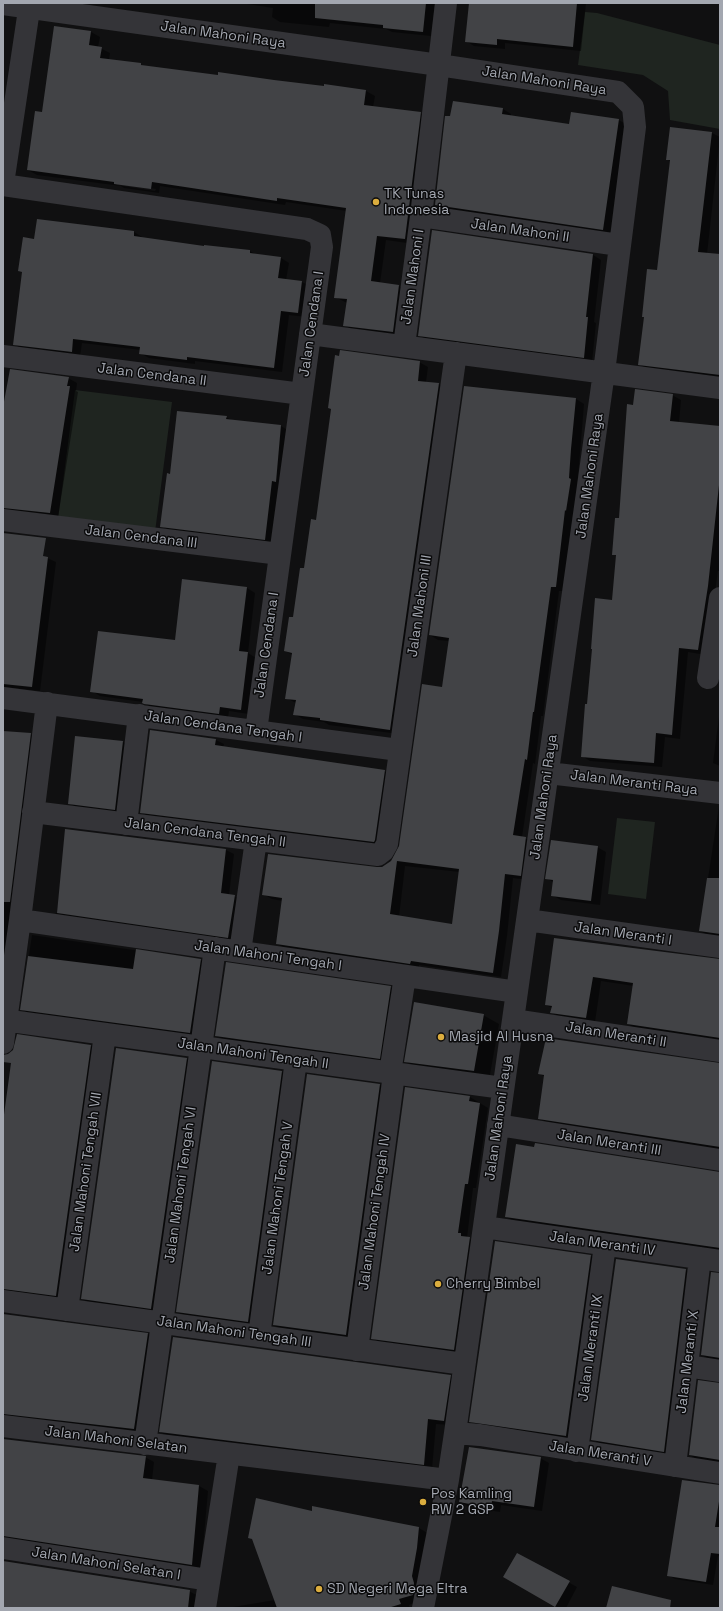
<!DOCTYPE html>
<style>
body{margin:0}
#map{position:relative;width:723px;height:1611px;overflow:hidden;background:#101011;font-family:"Space Grotesk",sans-serif}
canvas{display:block}
.frame{position:absolute;inset:0;border:4px solid #a3a7b0;pointer-events:none}
</style>
<div id="map">
<canvas width="723" height="1611"></canvas>
<div class="frame"></div>
</div>
<script>
const g = document.querySelector('canvas').getContext('2d');
g.lineJoin = 'round';
function fill(path, color) { g.fillStyle = color; g.fill(path, 'evenodd'); }
function trace(path, color, width, dash) { g.strokeStyle = color; g.lineWidth = width; g.lineCap = dash ? 'butt' : 'round'; g.setLineDash(dash || []); g.stroke(path); }
function write(font, color, halo, rows, align = 'center') {
  g.font = font + ' "Space Grotesk",sans-serif'; g.lineWidth = 3; g.setLineDash([]); g.textBaseline = 'middle'; g.strokeStyle = halo; g.fillStyle = color; for (const [text, x, y, turn = 0] of rows) {
    g.save(); g.translate(x, y); g.rotate((+turn || 0) * Math.PI / 180); g.textAlign = isNaN(turn) ? turn : align; if (halo) g.strokeText(text, 0, 0); g.fillText(text, 0, 0); g.restore();
  }
}
fill(new Path2D(`
 M585 12 597 13 720 45V129L670 120 668 91 643 75 578 65Z
 M75 390 172 402 155 532 58 519Z
 M617 818 655 822 646 899 608 894Z`), '#1f2520');
fill(new Path2D(`
 M241 3H435L431 36 392 32 386 29 330 23 329 27 280 22 272 17 273 8Z
 M470 3H586L581 51 505 43V49L474 46 466 41Z
 M54 27 91 32 100 37 98 47 110 53 109 60 140 64 144 67 366 91 375 96 373 107 420 113 429 118 414 244 386 240 380 283 399 286 408 291 402 337 353 330 344 325 347 303 335 297 347 211 286 202 285 205 160 186 159 193 124 188 121 186 37 175 28 170 43 113ZM115 183 156 189 155 191 117 185Z
 M503 109 511 114V116L570 125 618 120 627 124 611 234 444 210 436 205Z
 M671 128 712 133 720 137 707 254 720 255V378L647 369 639 364 658 271 670 161 667 159Z
 M37 220 134 232 142 237V238L205 247 250 251 255 254 281 258 289 263 286 280 302 282 310 286 306 317 289 315 282 372 195 361V364L149 358 140 353 141 350 82 343 80 356 22 349 14 344 23 273 19 271 35 240Z
 M433 231 593 255 601 260 594 322 596 323 592 362 427 340 419 335Z
 M419 362 428 367 426 382 439 384 447 389 399 734 329 725 324 722 303 719 294 714 296 703 286 698 292 655 286 651 317 521 331 409 329 408Z
 M68 378 77 383 76 391 78 392 58 517 3 513V414L8 379Z
 M465 387 576 399 584 404 575 515 573 514 564 591H559L543 716H541L535 764 533 763 522 837 534 842 529 880 513 878 507 936 501 977 419 965V968L286 949 277 944 283 901 272 899 263 894 386 866 395 858 400 846 442 688 449 641 438 640 430 635ZM405 866 460 872 453 925 399 917Z
 M672 395 681 400 679 423 720 427V571H718L706 655 688 652 680 739 665 737 662 767 590 761 582 756 588 706 613 601 617 556 613 554 620 519 634 406Z
 M226 417 233 421 281 426 289 431 273 544 170 531 162 526 171 475Z
 M3 552 47 558 56 562 40 691 3 687Z
 M247 588 255 593 248 653 256 658 249 714 229 711 228 718 151 707 143 702 100 696 92 691 176 641Z
 M719 717 720 718V766L713 763Z
 M3 732 30 734 39 739 3 1014Z
 M76 737 123 742 135 749 127 816 81 810 69 803Z
 M216 740 224 744 223 748 384 771 393 776 382 846 149 817 141 812Z
 M719 806H720V937L709 936 700 931Z
 M66 830 226 850 234 854 229 895 234 896 243 901 236 942 59 916 55 913H57Z
 M597 847 606 852 600 905 561 900 552 895 554 883 547 878Z
 M32 935 201 960 209 965 199 1037 30 1014 21 1009Z
 M555 939 720 960V1041L636 1029 628 1024 634 986 601 981 595 1022 560 1017 551 1012 552 1008 546 1005Z
 M390 987 399 992 388 1063 224 1040 216 1036Z
 M483 1015 499 1024 489 1080 421 1070 405 1061Z
 M91 1046 99 1051 65 1300 3 1297V1128Z
 M187 1059 195 1063 160 1313 90 1303 82 1299Z
 M720 1064V1150L548 1123 539 1118 545 1077 540 1074Z
 M282 1072 290 1076 256 1326 186 1316 177 1312Z
 M380 1085 388 1090 355 1339 282 1330 274 1325Z
 M470 1097 488 1108 476 1188H473L467 1238 478 1243 462 1354 381 1343 372 1338Z
 M720 1173V1251L515 1222 506 1217Z
 M591 1256 599 1261 575 1440 479 1426 470 1421Z
 M686 1270 694 1275 672 1456 601 1444 592 1439Z
 M720 1274V1361L710 1360 702 1355Z
 M3 1315 148 1334 156 1339 143 1434 3 1422Z
 M450 1376 459 1381 452 1425 436 1424 432 1469 169 1437 160 1432Z
 M720 1384V1463L698 1460 690 1455Z
 M3 1440 145 1457 154 1462 152 1480 199 1486 208 1491 201 1569 3 1544Z
 M540 1458 549 1463 542 1511 501 1505 500 1512 469 1507 460 1502Z
 M720 1486V1557L718 1556 713 1585 675 1579 668 1575Z
 M312 1512 419 1528 429 1534 423 1600 409 1605 410 1608H227L275 1600 254 1540 249 1537Z
 M517 1554 577 1587 566 1608H559L504 1577Z
 M3 1562 189 1591 198 1596 197 1608H3Z`), '#0007');
fill(new Path2D(`
 M315 3H426L423 32 383 28V25L315 18Z
 M469 3H577L573 47 497 39V45L465 42Z
 M54 26 91 31 89 45 102 47 100 58 141 63V65L218 75V72L274 80 324 86V84L366 90 364 105 421 112 405 239 377 236 371 281 399 285 393 332 343 326 347 299 334 298 346 208 277 198V201L152 182 151 189 114 184V182L27 170 35 111 42 112Z
 M453 101 503 108 502 114 569 124 571 112 619 119 603 230 435 205 445 116H450Z
 M670 127 712 132 698 252 720 254V375L638 365 644 317H642L647 269 657 270 670 160H666Z
 M37 219 134 231V236L204 246V245L250 250V253L281 257 278 278 302 281 298 313 281 311 274 368 187 357V360L139 354 140 347 73 339 72 352 13 345 22 272 18 271 23 237 34 239Z
 M432 230 593 254 586 317H588L584 358 418 336Z
 M340 350 420 361 418 381 439 383 390 730 320 720V718L293 715 296 700 285 699 292 653 284 651 289 617H293L300 568H304L311 519 316 520 331 409 328 408 335 355 339 356Z
 M10 369 69 377 67 386H70L50 513 3 508V407Z
 M464 386 576 398 571 449 569 478 571 479 566 511 565 510 556 587H551L534 712H533L527 760 525 759 513 835 526 837 521 876 505 874 499 931 493 973 411 961 410 964 276 944 282 898 262 895 268 854 377 867H382L391 861 399 846 422 684 442 687 449 638 429 635ZM397 861 459 869 452 924 390 914Z
 M635 389 673 394 670 421 720 426V476L708 586 698 650 679 648 672 735 656 733 654 763 581 757 585 704H587L592 649H591L595 598 612 600 616 555H612L615 518H619L627 404 633 405Z
 M177 411 227 416 226 419 281 425 276 482 272 481 265 540 160 527 167 473 170 474Z
 M3 533 46 538 43 556 48 557 32 687 3 684Z
 M182 579 247 587 239 651 248 652 241 710 220 707 219 714 144 704 142 703 143 699 90 692 98 631 175 640Z
 M150 730 216 739 215 745 385 770 375 840 374 842 140 813Z
 M3 731 31 733 10 902H3Z
 M75 736 123 741 115 810 68 804Z
 M65 829 226 849 221 893 235 895 228 938 57 913Z
 M551 840 598 846 591 901 551 896 553 880 545 879Z
 M707 878H720V934L699 931Z
 M554 938 720 959V1038L627 1024 633 983 593 977 586 1018 550 1013 552 1006 545 1005Z
 M136 949 201 959 190 1033 20 1010 28 956 133 969Z
 M226 962 391 986 380 1059 215 1036Z
 M414 1002 484 1014 474 1071 404 1062Z
 M17 1034 91 1045 56 1296 3 1289V1122L11 1063 3 1062V1055L8 1054 13 1050Z
 M546 1038 720 1063V1147L538 1119 544 1075 538 1074Z
 M116 1048 187 1058 151 1309 81 1299Z
 M212 1061 282 1071 248 1322 176 1312Z
 M307 1074 380 1084 346 1335 273 1325Z
 M405 1087 470 1096 469 1101 480 1103 468 1184H465L458 1233H461V1236L470 1237 454 1350 371 1339Z
 M535 1143 720 1172V1248L505 1217 516 1144 534 1147Z
 M495 1241 591 1255 566 1436 469 1422Z
 M616 1259 686 1269 664 1452 591 1440Z
 M711 1272 720 1273V1358L701 1355Z
 M3 1314 148 1333 134 1429 3 1414Z
 M173 1337 451 1375 444 1421 428 1419 424 1465 159 1432Z
 M698 1380 720 1383V1460L689 1455Z
 M3 1439 146 1456 143 1478 199 1485 192 1565 3 1536Z
 M469 1447 541 1457 534 1507 492 1501 491 1508 459 1502Z
 M682 1480 720 1485V1495L715 1527H720V1554L711 1553 706 1582 667 1576Z
 M256 1498 312 1511V1506L419 1527 417 1548 412 1576 414 1583 413 1595 399 1599 401 1604 388 1608H277L252 1539 248 1538Z
 M517 1553 570 1581 555 1607 503 1577Z
 M3 1561 190 1590 188 1608H3Z
 M612 1586 671 1600 670 1608H606Z`), '#424346');
trace(new Path2D(`
 M3 4 439 65 618 92 633 107 635 127 604 372 455 1433 448 1480 423 1608
 M3 184 30 3
 M3 185 307 229 320 235 322 247 256 731
 M421 216 619 245
 M310 334 720 388
 M404 346 421 216 446 3
 M3 356 302 394
 M3 520 280 554
 M708 678 720 598
 M3 698 399 750
 M548 773 720 793
 M33 812 378 855 383 851 387 844 456 353
 M126 824 139 715
 M20 920 517 992
 M527 920 720 947
 M240 952 256 840
 M3 1020 503 1088
 M513 1020 720 1051
 M3 1043 20 920 47 703
 M390 1073 405 976
 M498 1125 720 1160
 M484 1227 720 1261
 M3 1301 464 1364
 M67 1310 105 1034
 M259 1336 296 1060
 M357 1350 394 1074
 M687 1366 720 1371
 M3 1426 448 1480
 M455 1433 480 1435 720 1473
 M145 1444 215 948
 M577 1451 605 1245
 M675 1466 700 1258
 M3 1548 209 1580
 M205 1608 229 1454`), '#343438', 22);
for (const [x, y, r, color] of [
 [376,202,4,"#dbad3e"],
 [441,1037,4,"#dbad3e"],
 [438,1284,4,"#dbad3e"],
 [423,1502,4,"#dbad3e"],
 [319,1589,4,"#dbad3e"]
]) { const dot = new Path2D(); dot.arc(x, y, r, 0, 2 * Math.PI); g.fillStyle = color; g.fill(dot); trace(dot, '#0b0b0c', 1.5); }
write('14px', '#a3a7b0', '#0b0b0c', [
 ["Jalan Mahoni Raya",223,35,8],
 ["Jalan Mahoni Raya",544,81,9],
 ["Jalan Mahoni II",520,231,8],
 ["Jalan Mahoni I",413,277,-82],
 ["Jalan Cendana I",312,324,-82],
 ["Jalan Cendana II",152,375,7],
 ["Jalan Mahoni Raya",590,476,-82],
 ["Jalan Cendana III",141,537,7],
 ["Jalan Mahoni III",420,606,-82],
 ["Jalan Cendana I",267,645,-82],
 ["Jalan Cendana Tengah I",223,727,8],
 ["Jalan Meranti Raya",634,783,7],
 ["Jalan Mahoni Raya",544,797,-82],
 ["Jalan Cendana Tengah II",205,833,7],
 ["Jalan Meranti I",623,934,8],
 ["Jalan Mahoni Tengah I",268,956,8],
 ["Jalan Meranti II",616,1035,9],
 ["Jalan Mahoni Tengah II",253,1054,8],
 ["Jalan Mahoni Raya",499,1118,-82],
 ["Jalan Meranti III",609,1143,9],
 ["Jalan Mahoni Tengah VII",86,1172,-82],
 ["Jalan Mahoni Tengah VI",181,1185,-82],
 ["Jalan Mahoni Tengah V",278,1198,-82],
 ["Jalan Mahoni Tengah IV",375,1212,-82],
 ["Jalan Meranti IV",602,1244,8],
 ["Jalan Mahoni Tengah III",234,1332,8],
 ["Jalan Meranti IX",591,1348,-82],
 ["Jalan Meranti X",688,1362,-83],
 ["Jalan Mahoni Selatan",116,1440,7],
 ["Jalan Meranti V",600,1454,9],
 ["Jalan Mahoni Selatan I",106,1564,9]
]);
write('14px', '#a3a7b0', '#0b0b0c', [
 ["TK Tunas",384,194],
 ["Indonesia",384,210],
 ["Masjid Al Husna",449,1037],
 ["Cherry Bimbel",446,1284],
 ["Pos Kamling",431,1494],
 ["RW 2 GSP",431,1510],
 ["SD Negeri Mega Eltra",327,1589]
], 'left');
</script>
